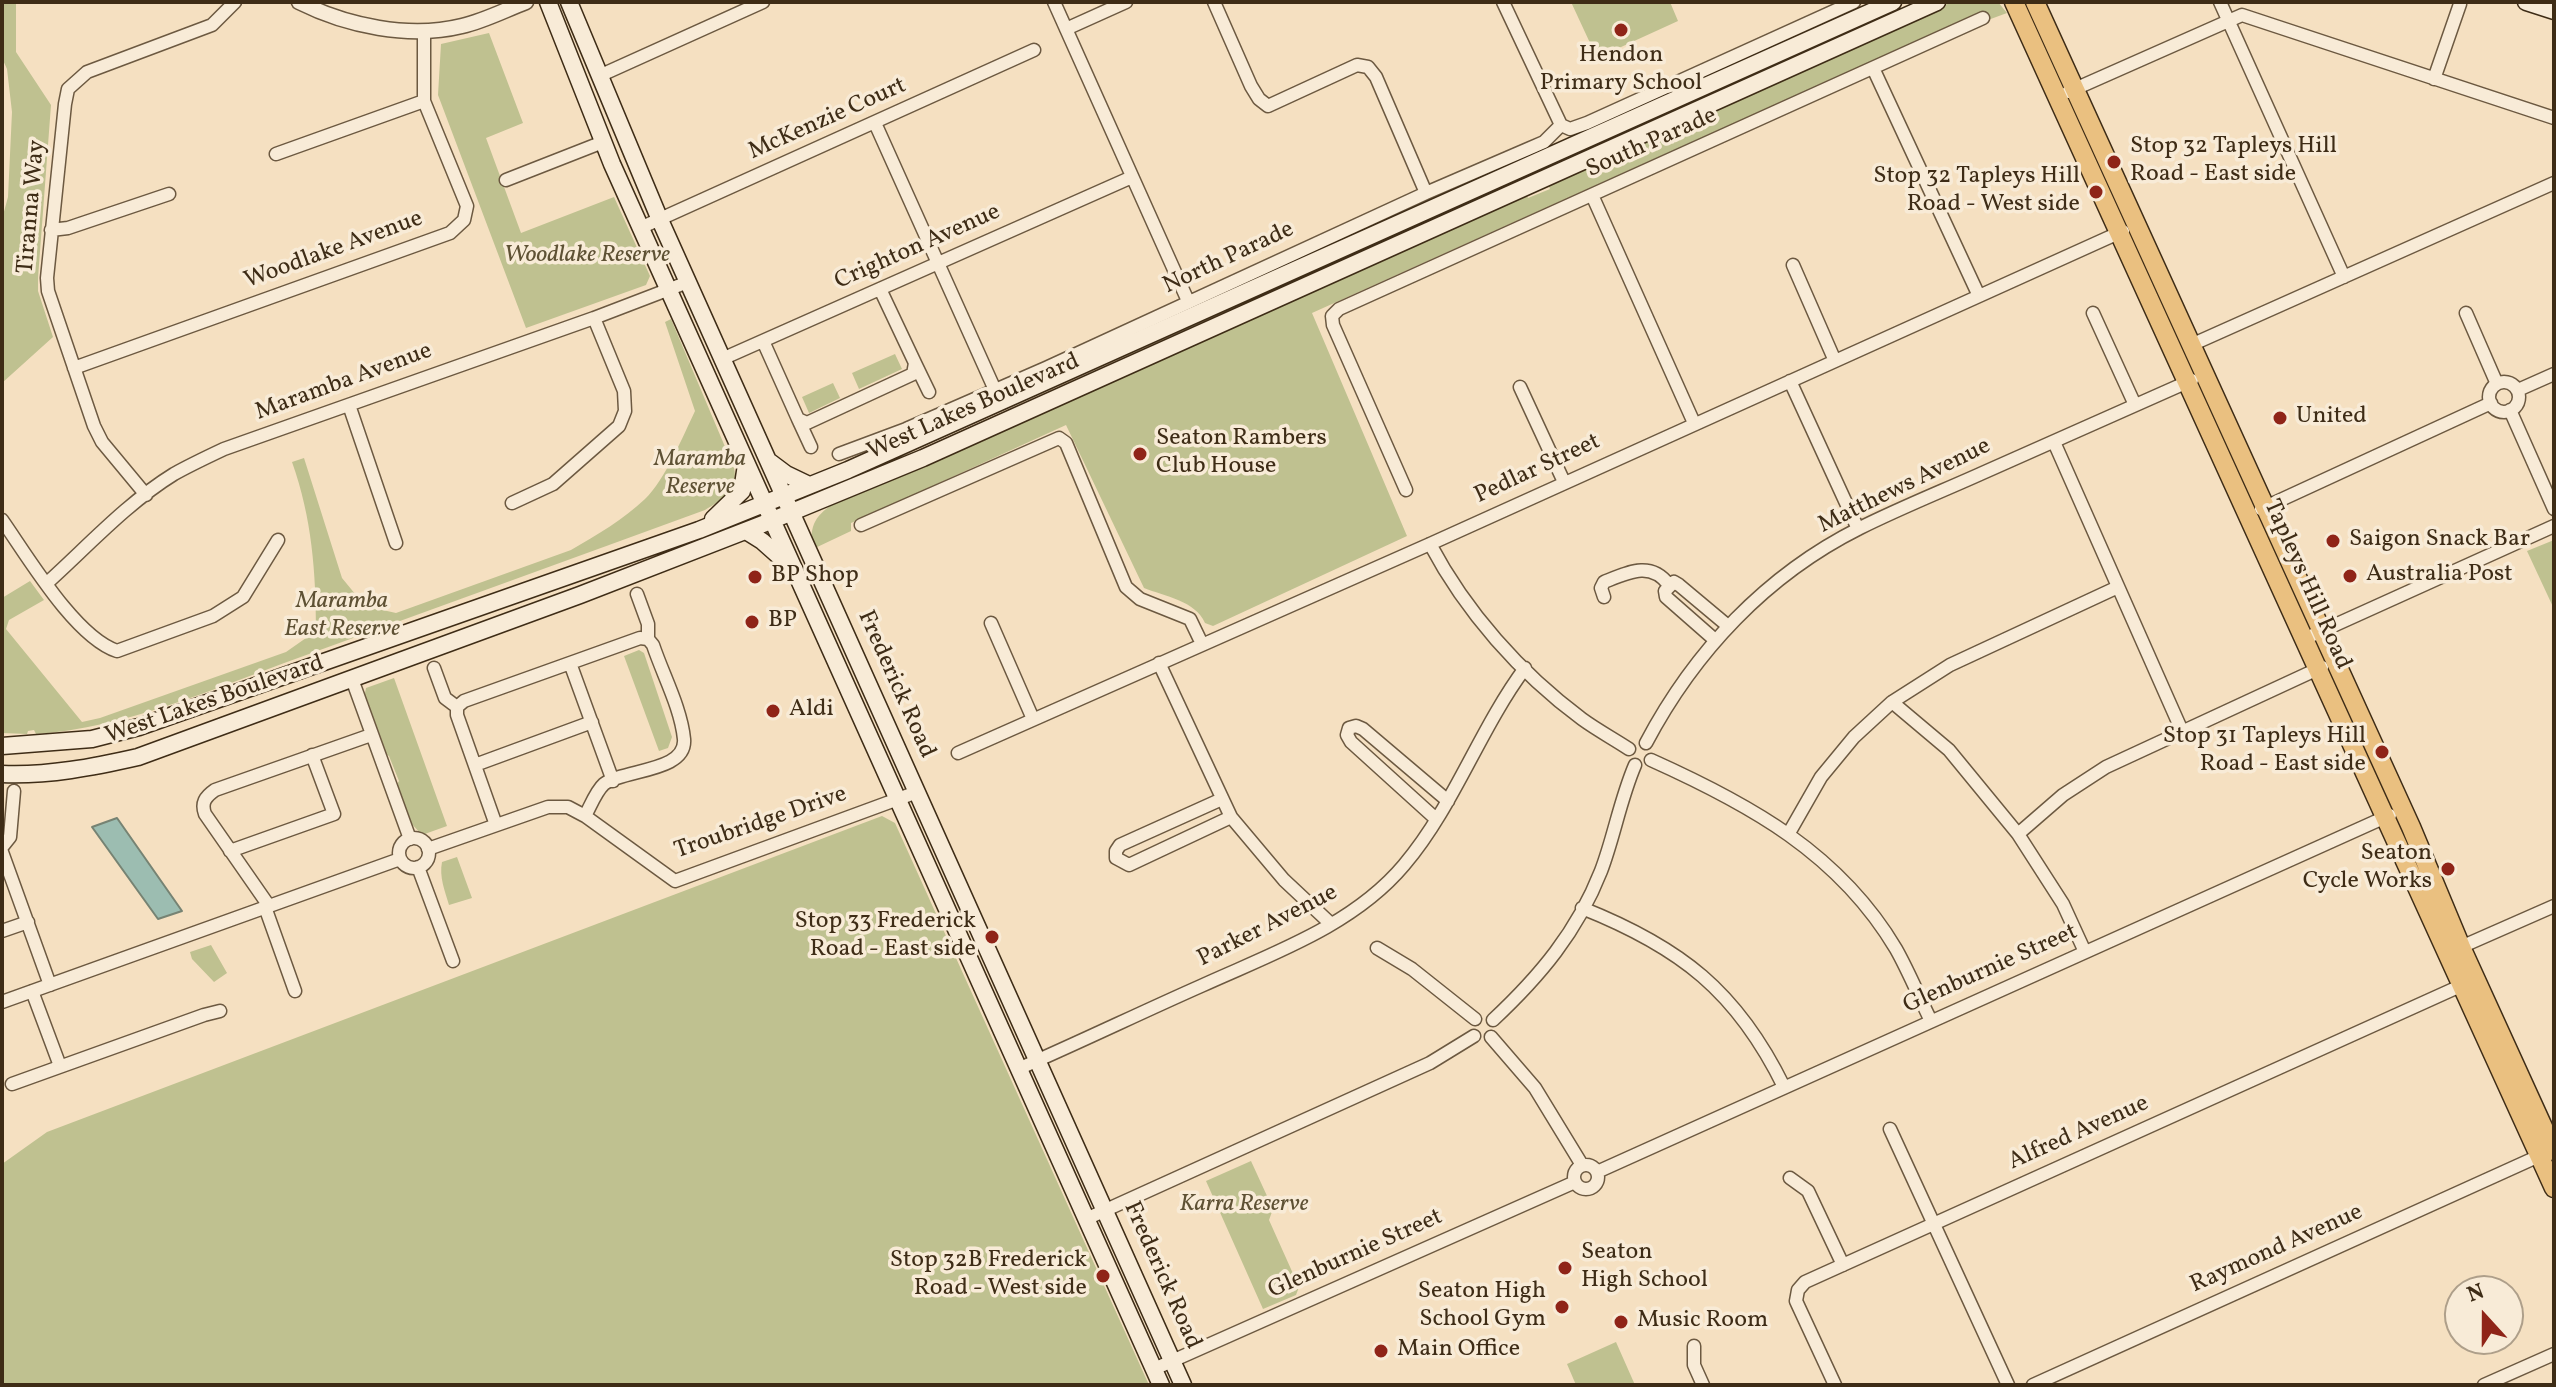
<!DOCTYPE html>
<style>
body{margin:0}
#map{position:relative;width:2556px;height:1387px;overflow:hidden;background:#f5e0c1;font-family:Vollkorn,serif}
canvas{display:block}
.frame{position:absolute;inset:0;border:4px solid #3e2c16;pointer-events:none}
.north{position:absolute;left:2444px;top:1275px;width:80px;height:80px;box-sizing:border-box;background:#f8ebd7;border:2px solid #ae9f8a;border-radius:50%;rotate:339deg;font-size:22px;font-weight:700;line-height:32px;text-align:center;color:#3e2c16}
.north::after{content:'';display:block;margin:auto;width:28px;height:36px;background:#8f2418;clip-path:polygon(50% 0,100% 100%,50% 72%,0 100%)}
</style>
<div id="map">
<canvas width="2556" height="1387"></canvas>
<div class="frame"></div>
<div class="north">N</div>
</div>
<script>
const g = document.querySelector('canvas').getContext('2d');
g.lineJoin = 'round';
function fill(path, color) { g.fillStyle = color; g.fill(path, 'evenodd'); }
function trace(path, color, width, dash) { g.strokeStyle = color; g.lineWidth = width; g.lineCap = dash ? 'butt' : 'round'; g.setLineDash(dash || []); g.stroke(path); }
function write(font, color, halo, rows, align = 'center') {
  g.font = font + ' Vollkorn,serif'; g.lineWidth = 7; g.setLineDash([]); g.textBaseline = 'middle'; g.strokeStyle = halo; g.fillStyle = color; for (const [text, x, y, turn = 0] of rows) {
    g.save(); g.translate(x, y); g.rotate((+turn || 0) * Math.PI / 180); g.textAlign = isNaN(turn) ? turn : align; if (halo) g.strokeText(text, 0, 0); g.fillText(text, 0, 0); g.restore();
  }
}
fill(new Path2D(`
 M2 2H16V52L51 105 38 278V291L53 337 2 383V219L8 197 12 112 7 69 2 58Z
 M1571 2H1670L1678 21 1597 58Z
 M1952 2H1998L2007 13 1988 20 1983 11 1312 313 1407 536 1213 626 1205 623C1196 601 1164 596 1144 588L1066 425 858 520 851 523V531L813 549C808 525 817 514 836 502L1526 194 1528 198 1550 189 1548 184Z
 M489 33 523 123 486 138 521 233 614 197 650 276 646 285 526 328 438 95 441 44Z
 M671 319 734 468C739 489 722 500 705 510 570 559 434 609 298 658 214 688 127 728 36 734L34 730 28 731 27 734 2 733V598L30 581 44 600 9 620 6 629 82 722 100 718 286 652 316 631C316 573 312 518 292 462L304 458 342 578 365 606 396 613 571 550C597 535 624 519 645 499 665 480 683 436 695 411L665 322Z
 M895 354 902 369 859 389 852 373Z
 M833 383 840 398 809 413 802 397Z
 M2554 540V609L2527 551Z
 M639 650 644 653 672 737 668 748 659 751 624 656Z
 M394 678 447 826 422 835 410 822 396 786 399 781 389 756 384 753 364 698 366 688Z
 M882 816 895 823 1149 1385H2V1164L47 1132Z
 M457 857 472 898 449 905C445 891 439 877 442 862Z
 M211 945 227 973 214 982 192 959 190 952Z
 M1251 1161 1273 1209 1269 1220 1299 1287 1296 1295 1263 1309 1206 1181Z
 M1616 1342 1635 1385H1576L1567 1364Z`), '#bfc190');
const water = new Path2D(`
 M117 818 182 911 158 919 92 827Z`);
fill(water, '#9cbdb1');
trace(water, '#768373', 2);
const minor = new Path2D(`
 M1054 2 1188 301
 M1214 2 1251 86 1259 99 1268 106 1357 65 1368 67 1376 77 1426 193
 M1503 2 1561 125
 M2220 2 2344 277
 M1066 29 1126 2
 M1873 68 1979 296
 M599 76 763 2
 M2434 79 2460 4
 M2068 92 2242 15 2554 118
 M875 123 995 390
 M1561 125 1570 129 1587 123 1854 2
 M276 154 424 101
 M506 180 603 142
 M1592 195 1694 423
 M640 228 1034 50
 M51 230 68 228 169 194
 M1793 265 1835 361
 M2093 313 2135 405
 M2466 313 2497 384
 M763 341 798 419 807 423 913 374 915 363 880 289
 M2191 345 2554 183
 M722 359 1132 177
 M915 363 929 392
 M74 368 450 233 464 220 467 206 424 101V31
 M1790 381 1858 529
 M2489 397a15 15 0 1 1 30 0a15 15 0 1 1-30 0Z
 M1520 387 1564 482
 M2518 390 2554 374
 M349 405 396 543
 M2510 410 2554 509
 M798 419 811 447
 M2054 442 2182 731
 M839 454 906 429 1046 368 1426 193 1528 149 1544 142 1561 125
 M1406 490 1333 325 1332 316 1339 309 1983 18
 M146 495 102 442 94 426 48 291 47 278 65 104 68 89 87 72 212 25 235 2
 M512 503 553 484 619 426 625 411 624 391 594 318
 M2261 509 2491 403
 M2 520C28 557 75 637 117 651L213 616 243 597 278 540
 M861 525 1059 438 1066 443 1126 587 1140 599 1190 619 1202 644
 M1430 544C1466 612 1520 673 1582 719 1597 730 1614 739 1629 749
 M47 583C87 547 127 503 174 474 190 465 207 457 224 449L594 318 688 282
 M1604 597 1601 588 1604 582C1629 572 1651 561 1669 585
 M991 623 1033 719
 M2304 639 2554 526
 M1715 640 1666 597 1665 591 1674 582 1679 585 1728 626
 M570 663 613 781
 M1159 663 1231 817 1284 880 1331 924
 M434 668 445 698 457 707V715L496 825
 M352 679 410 839
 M1892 702 1949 750 2018 834 2063 904 2085 952
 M457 707 464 701 640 638 648 639
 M1646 743C1694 652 1766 575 1860 528 1902 507 1945 490 1987 471 2056 441 2124 410 2192 380
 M958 753 1430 544 2123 231
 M1651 760C1749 804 1839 853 1896 949 1909 972 1919 997 1931 1021
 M475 765 592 722
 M1222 799 1120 845 1116 851V858L1129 865 1231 817
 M585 816C590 807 596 791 604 784 624 769 687 772 684 739 681 708 663 675 653 645L648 639V624L637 594
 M1436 819 1351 742 1347 735 1349 728 1356 726 1363 729 1448 801
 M1789 833 1821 777 1854 737 1892 702 1950 665 2118 587
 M2018 834 2063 795 2106 767 2322 667
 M399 853a15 15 0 1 1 30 0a15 15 0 1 1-30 0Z
 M2 847 10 837 14 791
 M428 849 548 807H568L585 816 675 881 917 792
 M230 851 334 814 312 755
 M2 852 50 985
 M418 867 453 961
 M269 906 205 814C201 803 205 797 215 790L371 735
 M265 907 295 991
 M1582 908C1680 947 1737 991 1784 1087
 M2 931 28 922
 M1377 948 1412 969 1475 1019
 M2454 950 2554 906
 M32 991 60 1066
 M2 1002 400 859
 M1493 1020C1540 976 1577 932 1601 871 1614 837 1620 800 1635 765
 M1491 1037 1535 1088 1582 1165
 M1018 1069C1080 1042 1140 1013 1201 986 1271 954 1353 926 1404 865 1454 806 1479 730 1525 668
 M12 1084 204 1015 220 1011
 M1890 1129 2008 1385
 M1574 1177a12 12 0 1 1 24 0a12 12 0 1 1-24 0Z
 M1597 1172 2390 815
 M1790 1178 1808 1191 1843 1265
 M1086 1219 1430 1063 1474 1036
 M1694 1346V1365L1703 1385
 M1154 1369 1575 1182
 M1835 1385 1796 1301 1798 1290 1805 1282 2467 983
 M2033 1385 2539 1156 2542 1151
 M2484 1385 2554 1354`);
const tertiary = new Path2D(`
 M299 2C347 26 409 39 462 26 484 21 505 10 526 2`);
const secondary = new Path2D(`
 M548 2 612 164 1161 1385
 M569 2 660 220 1183 1385
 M2526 2 2554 11
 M770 462 786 474 809 485
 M713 519 742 491 746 465
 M746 531 762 541 789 565
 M2 746 92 739 139 727 699 530 848 470 1893 2
 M2 774C48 776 94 767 138 757L580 595 763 524 923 458 1937 2`);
const primary = new Path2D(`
 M2014 2 2554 1188
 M2035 2 2411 827 2461 947 2554 1151`);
trace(minor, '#6c5941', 15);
trace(tertiary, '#6c5941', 17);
trace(secondary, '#3e2c16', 19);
trace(primary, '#3e2c16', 21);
trace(minor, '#f8ebd7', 12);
trace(tertiary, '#f8ebd7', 14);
trace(secondary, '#f8ebd7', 16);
trace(primary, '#eac080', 18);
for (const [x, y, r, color] of [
 [1621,30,8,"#8f2418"],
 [2114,162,8,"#8f2418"],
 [2096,192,8,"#8f2418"],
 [2280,418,8,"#8f2418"],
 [1140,454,8,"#8f2418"],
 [2333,541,8,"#8f2418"],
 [2350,576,8,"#8f2418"],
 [755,577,8,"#8f2418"],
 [752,622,8,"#8f2418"],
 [773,711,8,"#8f2418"],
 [2382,752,8,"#8f2418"],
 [2448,869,8,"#8f2418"],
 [992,937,8,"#8f2418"],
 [1565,1268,8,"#8f2418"],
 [1103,1276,8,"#8f2418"],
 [1562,1307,8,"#8f2418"],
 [1621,1322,8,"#8f2418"],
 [1381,1351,8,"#8f2418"]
]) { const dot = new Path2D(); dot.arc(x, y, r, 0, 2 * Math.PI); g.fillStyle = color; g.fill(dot); trace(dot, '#f8ebd7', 3); }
write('24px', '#3e2c16', '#f8ebd7', [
 ["Hendon",1621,57,"center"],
 ["Primary School",1621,85,"center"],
 ["Stop 32 Tapleys Hill",2130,148],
 ["Road - East side",2130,176],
 ["Stop 32 Tapleys Hill",2080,178,"right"],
 ["Road - West side",2080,206,"right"],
 ["United",2296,418],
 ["Seaton Rambers",1156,440],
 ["Club House",1156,468],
 ["Saigon Snack Bar",2349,541],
 ["Australia Post",2366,576],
 ["BP Shop",771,577],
 ["BP",768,622],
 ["Aldi",789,711],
 ["Stop 31 Tapleys Hill",2366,738,"right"],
 ["Road - East side",2366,766,"right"],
 ["Seaton",2432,855,"right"],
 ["Cycle Works",2432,883,"right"],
 ["Stop 33 Frederick",976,923,"right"],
 ["Road - East side",976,951,"right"],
 ["Seaton",1581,1254],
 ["High School",1581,1282],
 ["Stop 32B Frederick",1087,1262,"right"],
 ["Road - West side",1087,1290,"right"],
 ["Seaton High",1546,1293,"right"],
 ["School Gym",1546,1321,"right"],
 ["Music Room",1637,1322],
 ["Main Office",1397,1351]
], 'left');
write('24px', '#3e2c16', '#f8ebd7', [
 ["McKenzie Court",828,120,-24],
 ["South Parade",1652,144,-24],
 ["Tiranna Way",33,207,-85],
 ["Crighton Avenue",918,248,-24],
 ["Woodlake Avenue",334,251,-20],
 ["North Parade",1229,259,-25],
 ["Maramba Avenue",344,383,-20],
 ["West Lakes Boulevard",974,408,-24],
 ["Pedlar Street",1538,470,-25],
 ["Matthews Avenue",1905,487,-26],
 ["Tapleys Hill Road",2306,585,66],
 ["Frederick Road",895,685,66],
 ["West Lakes Boulevard",215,701,-19],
 ["Troubridge Drive",761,824,-19],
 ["Parker Avenue",1268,927,-27],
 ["Glenburnie Street",1991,970,-24],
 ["Alfred Avenue",2079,1134,-24],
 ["Raymond Avenue",2277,1250,-24],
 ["Glenburnie Street",1356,1255,-24],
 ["Frederick Road",1161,1276,66]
]);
write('italic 24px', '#5e5134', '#f8ebd7', [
 ["Woodlake Reserve",587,257],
 ["Maramba",700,461],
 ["Reserve",700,489],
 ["Maramba",342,603],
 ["East Reserve",342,631],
 ["Karra Reserve",1244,1206]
]);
</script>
